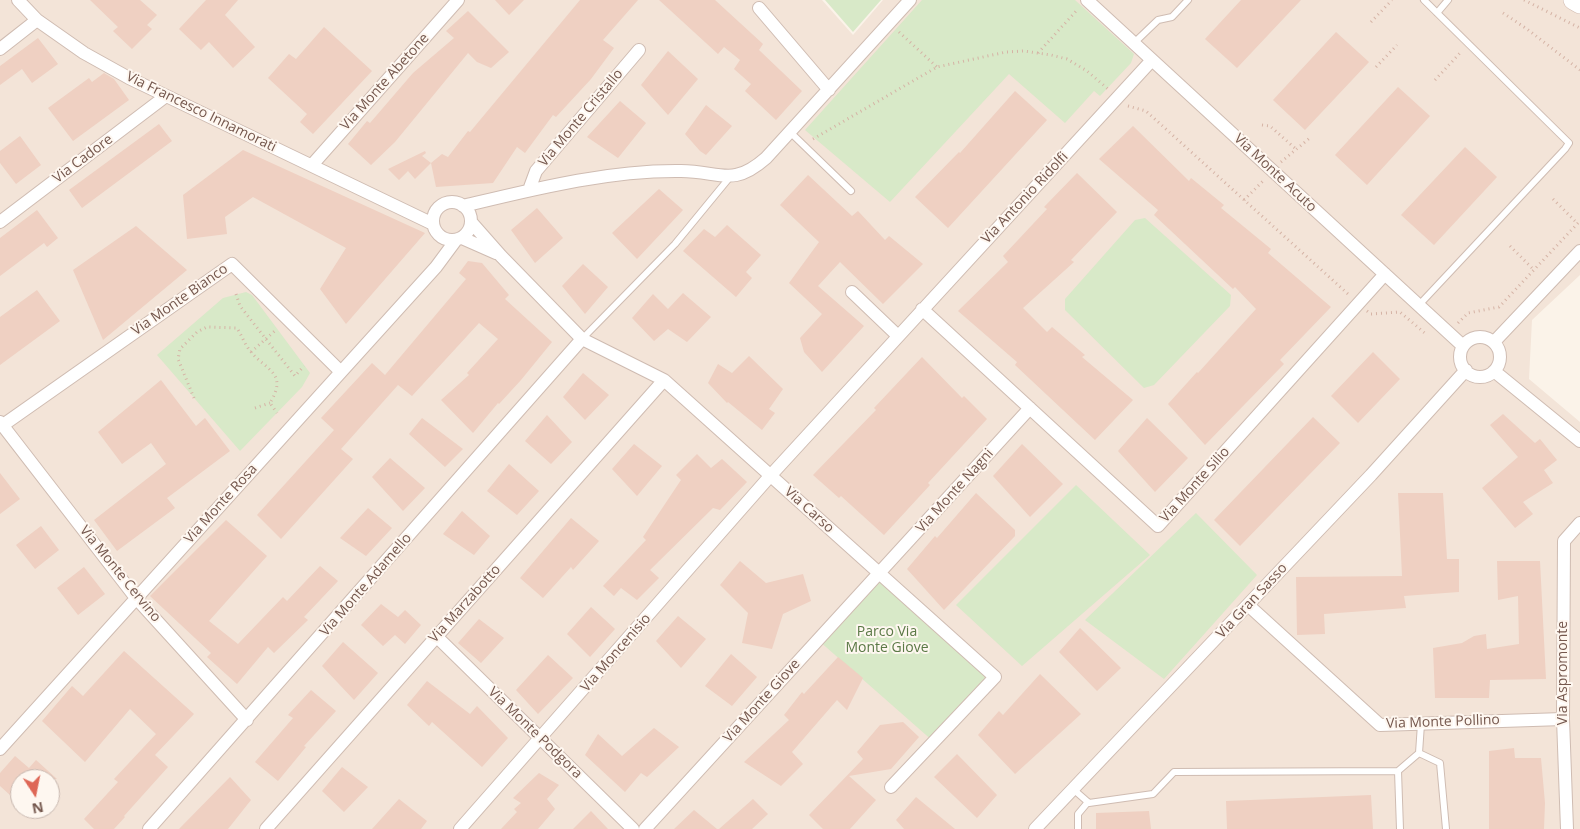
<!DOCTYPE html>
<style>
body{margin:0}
#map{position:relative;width:1580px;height:829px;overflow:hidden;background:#fbf3e9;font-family:"Open Sans",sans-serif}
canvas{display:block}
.north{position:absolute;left:10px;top:769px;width:50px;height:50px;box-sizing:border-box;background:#fef7f0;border:1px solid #c7b7af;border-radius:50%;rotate:169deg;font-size:14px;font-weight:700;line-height:20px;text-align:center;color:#75584e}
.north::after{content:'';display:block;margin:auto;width:18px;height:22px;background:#de6756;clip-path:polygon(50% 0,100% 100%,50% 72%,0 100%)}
</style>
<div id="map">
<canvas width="1580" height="829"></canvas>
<div class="north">N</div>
</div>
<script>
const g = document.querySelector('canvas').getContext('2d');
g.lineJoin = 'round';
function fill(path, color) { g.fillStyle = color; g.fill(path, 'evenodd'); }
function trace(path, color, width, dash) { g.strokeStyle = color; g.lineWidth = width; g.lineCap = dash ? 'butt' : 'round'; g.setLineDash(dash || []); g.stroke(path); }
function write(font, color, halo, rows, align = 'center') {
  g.font = font + ' "Open Sans",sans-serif'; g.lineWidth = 4; g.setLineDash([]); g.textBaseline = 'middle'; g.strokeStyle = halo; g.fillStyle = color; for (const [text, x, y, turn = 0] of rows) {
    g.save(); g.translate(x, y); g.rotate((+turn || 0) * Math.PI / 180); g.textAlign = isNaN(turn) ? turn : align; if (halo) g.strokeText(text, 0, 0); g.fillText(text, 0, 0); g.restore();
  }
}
fill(new Path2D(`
 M0 0H822L853 35 883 0H1580V275L1532 320 1529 379 1580 422V829H0ZM20 779H50V809H20Z`), '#f3e4d8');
fill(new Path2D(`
 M825 0H881L853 32Z
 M922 0H1075L1134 54 1131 63 1100 96 1094 91 1065 123 1009 74 890 202 805 130Z
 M1145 218 1231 295 1230 306 1154 385 1144 388 1065 310V299L1135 220Z
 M246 292 252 295 310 373 302 387 240 451 157 355 223 298Z
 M1076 485 1150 555 1022 666 956 605Z
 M1196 513 1257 575 1164 679 1085 620Z
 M879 573 995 677 934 742 818 640Z`), '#d8e9c8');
fill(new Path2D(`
 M90 0H140L157 15 147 25 152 29 132 49 113 31 118 27Z
 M206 0H238L225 15 255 47 233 68 209 42 201 50 179 29Z
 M495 0H524L509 15Z
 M580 0H638L603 40 614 48 591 79 556 117 553 115 525 153 517 147 493 183 436 187 431 163 442 154 448 157 468 131 470 132Z
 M659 0H715L763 44 759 50 802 91 776 120 745 91 751 84 734 69 740 60 724 47 718 54Z
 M1241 0H1301L1237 68 1205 39Z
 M468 11 509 52 491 68 477 62 468 53 395 142 371 165 348 144 367 121 370 123 413 73 454 38 446 31Z
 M324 27 372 71 313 134 300 122 307 114 268 78 289 54 296 59Z
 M1336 32 1369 62 1305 130 1273 100Z
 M38 38 58 64 32 83 22 69 0 85V66Z
 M668 51 698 79 668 115 641 85Z
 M104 73 114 79 129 100 73 141 48 108 89 78 92 82Z
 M1398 87 1430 116 1367 185 1335 155Z
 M1015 91 1047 120 948 228 915 197 959 152 960 153Z
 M620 101 646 123 618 158 587 137Z
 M706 105 732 126 706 155 700 151 685 134Z
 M159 124 172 141 82 208 69 190Z
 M1133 126 1189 181 1191 178 1224 205 1221 208 1271 249 1268 253 1331 307 1280 360 1284 364 1205 445 1168 404 1197 372 1198 373 1256 309 1235 287 1233 289 1154 215 1158 210 1099 159Z
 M20 136 41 165 16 184 0 163V151Z
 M1465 147 1497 177 1434 245 1401 215Z
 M243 150 425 233 346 324 320 289 346 248 253 197 225 217 227 234 187 239 183 195Z
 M425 151 426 153 422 156 431 163 415 179 408 171 399 180 388 169Z
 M1077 173 1117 212 1071 260 1074 262 1023 308 1047 332 1052 327 1085 355 1082 357 1133 400 1095 440 1015 365 1017 362 958 311 1008 262 1003 256 1047 209 1044 207Z
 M808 175 852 216 858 211 885 240 889 236 923 264 883 304 840 262 818 286 864 326 822 372 804 352 800 338 822 314 789 283 819 242 780 205Z
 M659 189 683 210 637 259 612 233Z
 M537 208 563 238 535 263 511 230Z
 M37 210 58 238 47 247 44 243 0 276V238Z
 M727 225 761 255 746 272 752 278 736 297 683 251 704 229 715 237Z
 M136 226 187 270 103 340 73 270Z
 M468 261 482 263 509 295 505 299 552 342 521 380 499 404 498 403 473 433 441 400 469 375 467 373 498 339 479 323 412 396 398 385 341 449 353 459 281 539 257 515 334 430 321 418 372 363 385 375 466 279 459 273Z
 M583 264 608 287 585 314 562 286Z
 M37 290 60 321 0 365V317Z
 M683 293 711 317 687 342 668 329 654 341 632 318 653 294 668 309Z
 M1373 352 1400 379 1358 423 1331 396Z
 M749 356 783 389 769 409 775 413 762 430 728 402 727 403 708 383 718 364 732 373Z
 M922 357 962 398 964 396 987 419 928 483 930 485 884 535 841 496 839 498 813 475 876 410 874 408Z
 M583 373 609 395 585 420 563 397Z
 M161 380 196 426 205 418 230 451 167 498 175 508 117 551 94 520 166 464 151 443 122 464 98 432Z
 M1503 414 1535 443 1540 439 1557 460 1544 470 1553 483 1523 502 1533 514 1515 528 1482 488 1518 457 1490 425Z
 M547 415 572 442 551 464 525 441Z
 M1313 417 1340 443 1240 546 1214 520Z
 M422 418 463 449 445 467 409 434Z
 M1147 418 1188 458 1155 492 1118 451Z
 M634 444 662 466 637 496 612 469Z
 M1022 444 1063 484 1030 517 993 476Z
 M697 454 711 468 722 459 747 482 720 510 713 508 650 570 659 578 637 600 621 588 614 596 603 586 646 540 643 537 681 480 676 475Z
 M390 458 425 488 403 511 372 477Z
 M509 464 539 491 517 515 487 491Z
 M0 473 20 499 0 514Z
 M976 493 1015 530V536L944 610 907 569 935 536 937 538Z
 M1398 493H1443L1447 559H1459V592L1404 596 1406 608 1324 614 1325 634 1297 635 1296 577 1402 576Z
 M368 508 392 528 366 556 340 538Z
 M462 511 490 536 474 555 443 534Z
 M571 518 599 541 573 570 571 567 543 598 520 578Z
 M226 520 267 556 209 621 238 644 283 597 287 601 320 566 338 581 304 617 308 620 274 653 268 647 237 684 207 657 211 653 150 596Z
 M41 526 59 550 35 569 16 545Z
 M740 561 766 583 803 574 811 601 783 614 772 649 742 643 748 613 720 585Z
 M1497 561H1540L1546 679 1490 680 1489 698H1435L1433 648 1462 643 1474 636 1486 634 1487 649 1519 644 1518 596 1498 600Z
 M84 567 105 594 78 615 57 588Z
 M381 604 398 617 405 610 421 625 405 644 395 635 383 646 361 625Z
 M591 607 615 629 590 657 567 634Z
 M678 616 706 639 681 668 656 641Z
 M479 619 504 638 481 663 458 643Z
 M1080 628 1121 668 1097 691 1059 652Z
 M343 642 378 673 354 700 322 666Z
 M124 651 194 714 155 755 168 767 124 816 125 817 114 829H94L84 819 118 782 114 779 156 734 130 709 85 762 42 721 72 686 83 696Z
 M731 654 757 677 732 706 705 686Z
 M548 655 573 678 538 714 516 690Z
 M838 657 863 678 847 710 837 700 792 752 803 764 781 786 744 762 789 720 784 715 802 692 804 694Z
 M1040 674 1081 714 1015 774 978 735 999 711 1003 715Z
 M427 681 470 714 477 706 508 738 482 767 432 722 429 726 407 705Z
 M311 690 336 711 304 746 306 747 278 781 255 762 293 718 288 715Z
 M903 722 919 737 891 769 849 776 876 800 850 829H823L809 815 863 759 857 752 880 725Z
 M654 728 679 747 647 777 641 773 625 792 585 755 598 734 622 756Z
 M1514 748 1515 758H1541L1545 803 1544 829H1489V751Z
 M957 754 997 795 977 818 934 777Z
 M15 756 29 768 36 760 57 779H20V804L0 786V773Z
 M342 767 368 787 344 812 322 791Z
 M539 773 559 785 547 799 555 809 538 829H501L517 812 514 809 521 803 513 798Z
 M230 777 251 800 228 829H179Z
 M1371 795 1373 829H1227L1226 801Z
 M916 797 955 829H904L896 820Z
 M399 799 427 821 421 829H372Z
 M753 799 768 814 752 829H719Z
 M694 810 717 829H674Z
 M591 811 608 829H573Z
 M1149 811 1151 829H1096V813Z`), '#efd0c2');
const lane = new Path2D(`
 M1437 13 1448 0
 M1134 43 1158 20 1172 17 1188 0
 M790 132 851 191
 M1419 305 1565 149 1569 143 1424 0
 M582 339 675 244 730 177
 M1419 753 1440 763 1446 829
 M1398 771 1400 829
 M1073 789 1089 803 1153 794 1174 772 1398 771 1419 753 1421 724
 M1078 829V814L1088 802`);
const street = new Path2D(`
 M18 0 37 20 84 53 129 78 433 224
 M1087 0 1463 346
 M759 8 829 90
 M0 49 37 20
 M312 165 458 0
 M529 190 536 171 639 50
 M433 221a19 19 0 1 1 38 0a19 19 0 1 1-38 0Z
 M463 206C534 189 608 170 681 171 720 171 732 188 766 158L910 0
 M0 222 166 96
 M471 222 501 256 582 339 664 380 995 677 891 787
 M462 238 496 253
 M852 292 898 336
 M922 309 1158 526 1385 274
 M1460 357a20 20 0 1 1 40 0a20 20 0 1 1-40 0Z
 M1494 342 1580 251
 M1494 371 1580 441
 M0 422 136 598 247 720
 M3 425 232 264 341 372
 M1248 605 1380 725 1563 719
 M437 637 633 829
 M0 749 436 267 456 240
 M149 829 582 339
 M266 829 664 380
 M460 829 771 475 1152 60
 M645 829 1030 408
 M1035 829 1371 475 1466 370
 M1567 829 1563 719 1564 541 1580 523`);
const secondary = new Path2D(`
 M1573 0 1580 4`);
trace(lane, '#cfbcb2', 8);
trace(street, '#cfbcb2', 14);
trace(secondary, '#d2bbb0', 20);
trace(new Path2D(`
 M1524 0 1580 28
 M1503 13 1527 29 1580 70
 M1371 22 1392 0
 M899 32 937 67
 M1038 53 1078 9
 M1376 67 1397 45
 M1435 80 1461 52
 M1128 106 1146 111 1348 294
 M1262 125 1270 126 1297 150
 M813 139 937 67 1006 52 1024 51 1051 55 1067 59 1087 71 1108 89
 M1281 162 1311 137
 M1553 199 1577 223
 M1244 200 1263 181
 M1510 246 1534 270
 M236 294 240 306 295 376 304 366
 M1367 311 1371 314 1400 312 1427 335
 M1458 323 1468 313 1499 307 1580 221
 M251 352 277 329
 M194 398 178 359 180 349 197 332 207 327 237 328C242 336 245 345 251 352 267 371 288 373 270 403L277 413
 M255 408 270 403`), '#d5b3a5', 3, [1, 4]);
trace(lane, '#fff', 6);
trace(street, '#fff', 12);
trace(secondary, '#fff', 19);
write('14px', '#75584e', '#fef7f0', [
 ["Via Monte Abetone",385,82,-48],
 ["Via Francesco Innamorati",201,112,26],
 ["Via Monte Cristallo",581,118,-50],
 ["Via Cadore",83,159,-37],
 ["Via Monte Acuto",1275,173,43],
 ["Via Antonio Ridolfi",1025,198,-47],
 ["Via Monte Bianco",180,300,-35],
 ["Via Monte Silio",1195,485,-48],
 ["Via Monte Nagni",955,491,-48],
 ["Via Monte Rosa",221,504,-48],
 ["Via Carso",809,510,42],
 ["Via Monte Cervino",120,574,51],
 ["Via Monte Adamello",366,585,-49],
 ["Via Gran Sasso",1252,601,-47],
 ["Via Marzabotto",465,604,-48],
 ["Via Moncenisio",616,653,-49],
 ["Via Aspromonte",1563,673,-90],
 ["Via Monte Giove",762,701,-48],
 ["Via Monte Pollino",1443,722,-2],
 ["Via Monte Podgora",535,733,44]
]);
write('14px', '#5b7946', '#fef7f0', [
 ["Parco Via",887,632],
 ["Monte Giove",887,648]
]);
</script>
